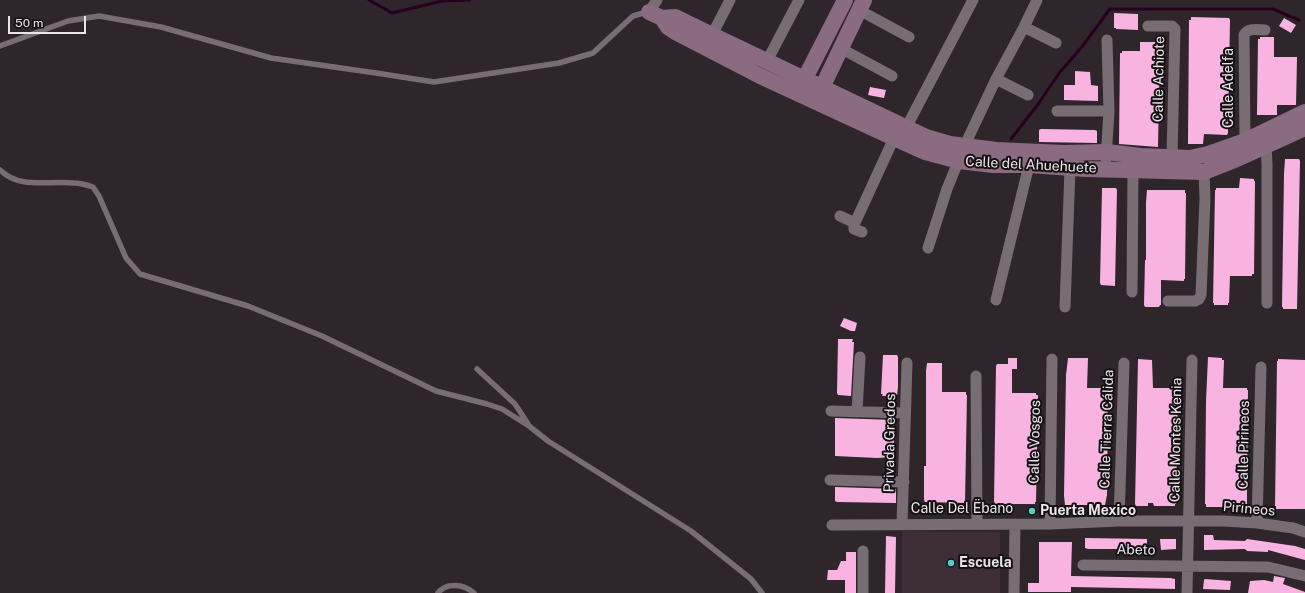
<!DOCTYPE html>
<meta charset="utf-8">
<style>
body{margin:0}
#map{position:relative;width:1305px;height:593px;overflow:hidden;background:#2f262c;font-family:"Public Sans",sans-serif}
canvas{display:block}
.scale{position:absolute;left:8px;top:16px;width:78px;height:18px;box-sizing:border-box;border:2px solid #ebe5e8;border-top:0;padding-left:5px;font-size:12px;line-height:14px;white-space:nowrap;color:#ebe5e8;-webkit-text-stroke:3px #141013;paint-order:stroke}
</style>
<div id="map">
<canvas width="1305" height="593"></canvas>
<div class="scale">50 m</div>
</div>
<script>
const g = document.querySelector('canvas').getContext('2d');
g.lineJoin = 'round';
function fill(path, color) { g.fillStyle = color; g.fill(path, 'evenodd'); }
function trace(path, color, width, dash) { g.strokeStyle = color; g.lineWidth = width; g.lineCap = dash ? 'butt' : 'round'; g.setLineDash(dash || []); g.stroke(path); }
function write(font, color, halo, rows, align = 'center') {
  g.font = font + ' "Public Sans",sans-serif'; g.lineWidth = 4; g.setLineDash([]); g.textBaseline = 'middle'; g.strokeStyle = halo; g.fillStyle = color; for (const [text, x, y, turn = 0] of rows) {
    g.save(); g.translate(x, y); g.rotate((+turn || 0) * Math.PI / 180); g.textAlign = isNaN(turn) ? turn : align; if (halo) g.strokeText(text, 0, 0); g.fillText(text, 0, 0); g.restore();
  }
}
fill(new Path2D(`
 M902 531 1000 532V593H902Z`), '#3d2e37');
trace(new Path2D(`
 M369 0 392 13 442 1 470 0
 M1011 139 1036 107 1060 72 1081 48 1110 9H1273L1299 20`), '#26001d', 3);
fill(new Path2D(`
 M1114 13 1138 14V30L1116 29V28H1114Z
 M1191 17 1229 18 1230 20 1228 133 1227 135 1204 134 1203 144H1188V142L1189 20H1191Z
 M1284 18 1296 25 1291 33 1279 26Z
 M1260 37H1274V57H1297V59L1296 105H1277V115H1257V113L1258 39H1260Z
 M1140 42H1158V44H1160L1158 147 1119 144 1120 53H1122V51H1140Z
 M1075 71 1090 72 1091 85 1098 86V101L1064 100V85H1075Z
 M870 87 886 90 884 98 868 95Z
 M1041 129 1095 130 1097 131V143L1039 142V130Z
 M1285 159H1299L1300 161 1297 309H1283V307H1282L1284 174Z
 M1240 178 1254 179V181H1255L1254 274H1252V276H1230L1229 303H1228V305H1214V303H1213L1215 190H1216V188H1239Z
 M1102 188H1116L1117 190 1115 286 1101 285 1100 283Z
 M1147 190H1185V193H1186L1185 279H1184V281L1161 280V305H1160L1159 307H1145L1144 305 1145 260H1146V202Z
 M844 318 857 323 855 331H851L840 326Z
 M838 339H853L852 342H854L851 396 838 395 837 393Z
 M883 355H897L898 357V387L897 396H882L883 394H881Z
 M1208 357 1222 358V360H1224L1223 388H1247V390H1248L1247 493V505H1246L1245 507H1206V504H1205L1206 401Z
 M1008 358H1017V369H1012V393H1036V395H1038L1036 502H1035V504H995L994 501 996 366 997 364H1008Z
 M1068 358H1088L1087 388H1107L1108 390 1107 495 1105 505H1065L1064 496 1066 375Z
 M1138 359 1152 360 1153 388H1177L1178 390 1176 504H1175V506H1154L1153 503H1148V506H1136L1135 504Z
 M1278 359 1305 360V509H1276V506H1275L1277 361H1278Z
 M927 363H942V392H966V395H967L965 503 925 502 924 500V466H926V371Z
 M835 418 894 420V457L877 458 835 456Z
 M835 487 896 489V503L837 502 835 501Z
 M1204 535H1213L1214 540 1245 541 1247 539 1295 546 1305 549V560L1268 550V552L1247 551 1245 549 1204 550Z
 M886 536 896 537 895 593H885Z
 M1085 538 1147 539V549H1088L1085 548Z
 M1160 539H1176V549L1161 550Z
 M1039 542H1072L1071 576 1170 578 1175 579V589L1071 587V592H1028V583H1039Z
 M846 552H856V593H845V580H827L828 570H837L841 561H846Z
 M1274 576 1285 578 1283 584 1305 592V593H1248L1250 581 1264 580 1273 582Z
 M1205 579 1231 581 1230 590 1203 589 1204 580Z`), '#f8b3e0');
trace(new Path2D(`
 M0 46 68 21 99 16 161 27 271 58 376 73 434 82 559 63 593 53 633 16 647 12
 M0 170C21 190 48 180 74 183 80 183 87 185 93 187L99 196 126 258 140 274 248 306 322 336 436 391 487 404 502 409 529 426 548 441 691 531 751 579 762 593
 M477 369 515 404 528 424
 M438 593C447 581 465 585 474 593`), '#786d73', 5.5);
trace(new Path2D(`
 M859 10 909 37
 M649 12 657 0
 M1148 26H1172L1175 29 1172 157
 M1024 27 1056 43
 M712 35 730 0
 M840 48 892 76
 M767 61 799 0
 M996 79 1028 95
 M1057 111H1109
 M906 128 973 0
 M1245 141 1244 35C1248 27 1258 30 1265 30
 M1266 145 1267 164V303
 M1106 159 1109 111 1107 40
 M840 216 855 223
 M862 232 854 229V225L894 138
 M928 248 947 189 964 147 996 79 1024 27 1037 0
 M1132 292 1133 171
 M996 300 1029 165
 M1168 301H1195L1199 299 1201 295 1205 198 1204 172
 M1065 307 1070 168
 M976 376 977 524
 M831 411 905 413
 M857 412 860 357
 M830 480 904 482
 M1119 521 1124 363
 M1257 523 1261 367
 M902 524 907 363
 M1050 524 1052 359
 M832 525 1050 524 1119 521H1224L1257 523 1293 528 1305 532
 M863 551V593
 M1083 565 1268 567 1305 576
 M1014 593 1015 524
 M1187 593 1192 360`), '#786d73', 11);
trace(new Path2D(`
 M649 12 662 18 675 17 712 35 926 137 950 144 996 150 1064 153 1107 152 1141 156 1190 158 1208 154 1245 141 1305 112
 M662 18 668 27 677 33 760 76 894 138 925 152 959 161 993 165H1029L1086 169 1204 172 1237 159 1305 128
 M800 88 845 0
 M818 96 864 0`), '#8b6b80', 16);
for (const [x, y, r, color] of [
 [1032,511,4,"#54cdc7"],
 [951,563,4,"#54cdc7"]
]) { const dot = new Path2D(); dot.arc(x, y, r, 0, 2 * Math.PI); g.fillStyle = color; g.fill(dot); trace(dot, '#141013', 1.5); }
write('14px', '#ebe5e8', '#141013', [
 ["Calle Achiote",1159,79,-89],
 ["Calle Adelfa",1229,88,-90],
 ["Calle del Ahuehuete",1031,165,3],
 ["Calle Tierra Cálida",1107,429,-88],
 ["Calle Montes Kenia",1176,440,-89],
 ["Calle Vosgos",1035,442,-89],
 ["Privada Gredos",890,443,-89],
 ["Calle Pirineos",1244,445,-89],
 ["Calle Del Ëbano",962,509],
 ["Pirineos",1249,509,5],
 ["Abeto",1136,550,1]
]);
write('bold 14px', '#ebe5e8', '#141013', [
 ["Puerta Mexico",1040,511],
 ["Escuela",959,563]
], 'left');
</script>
